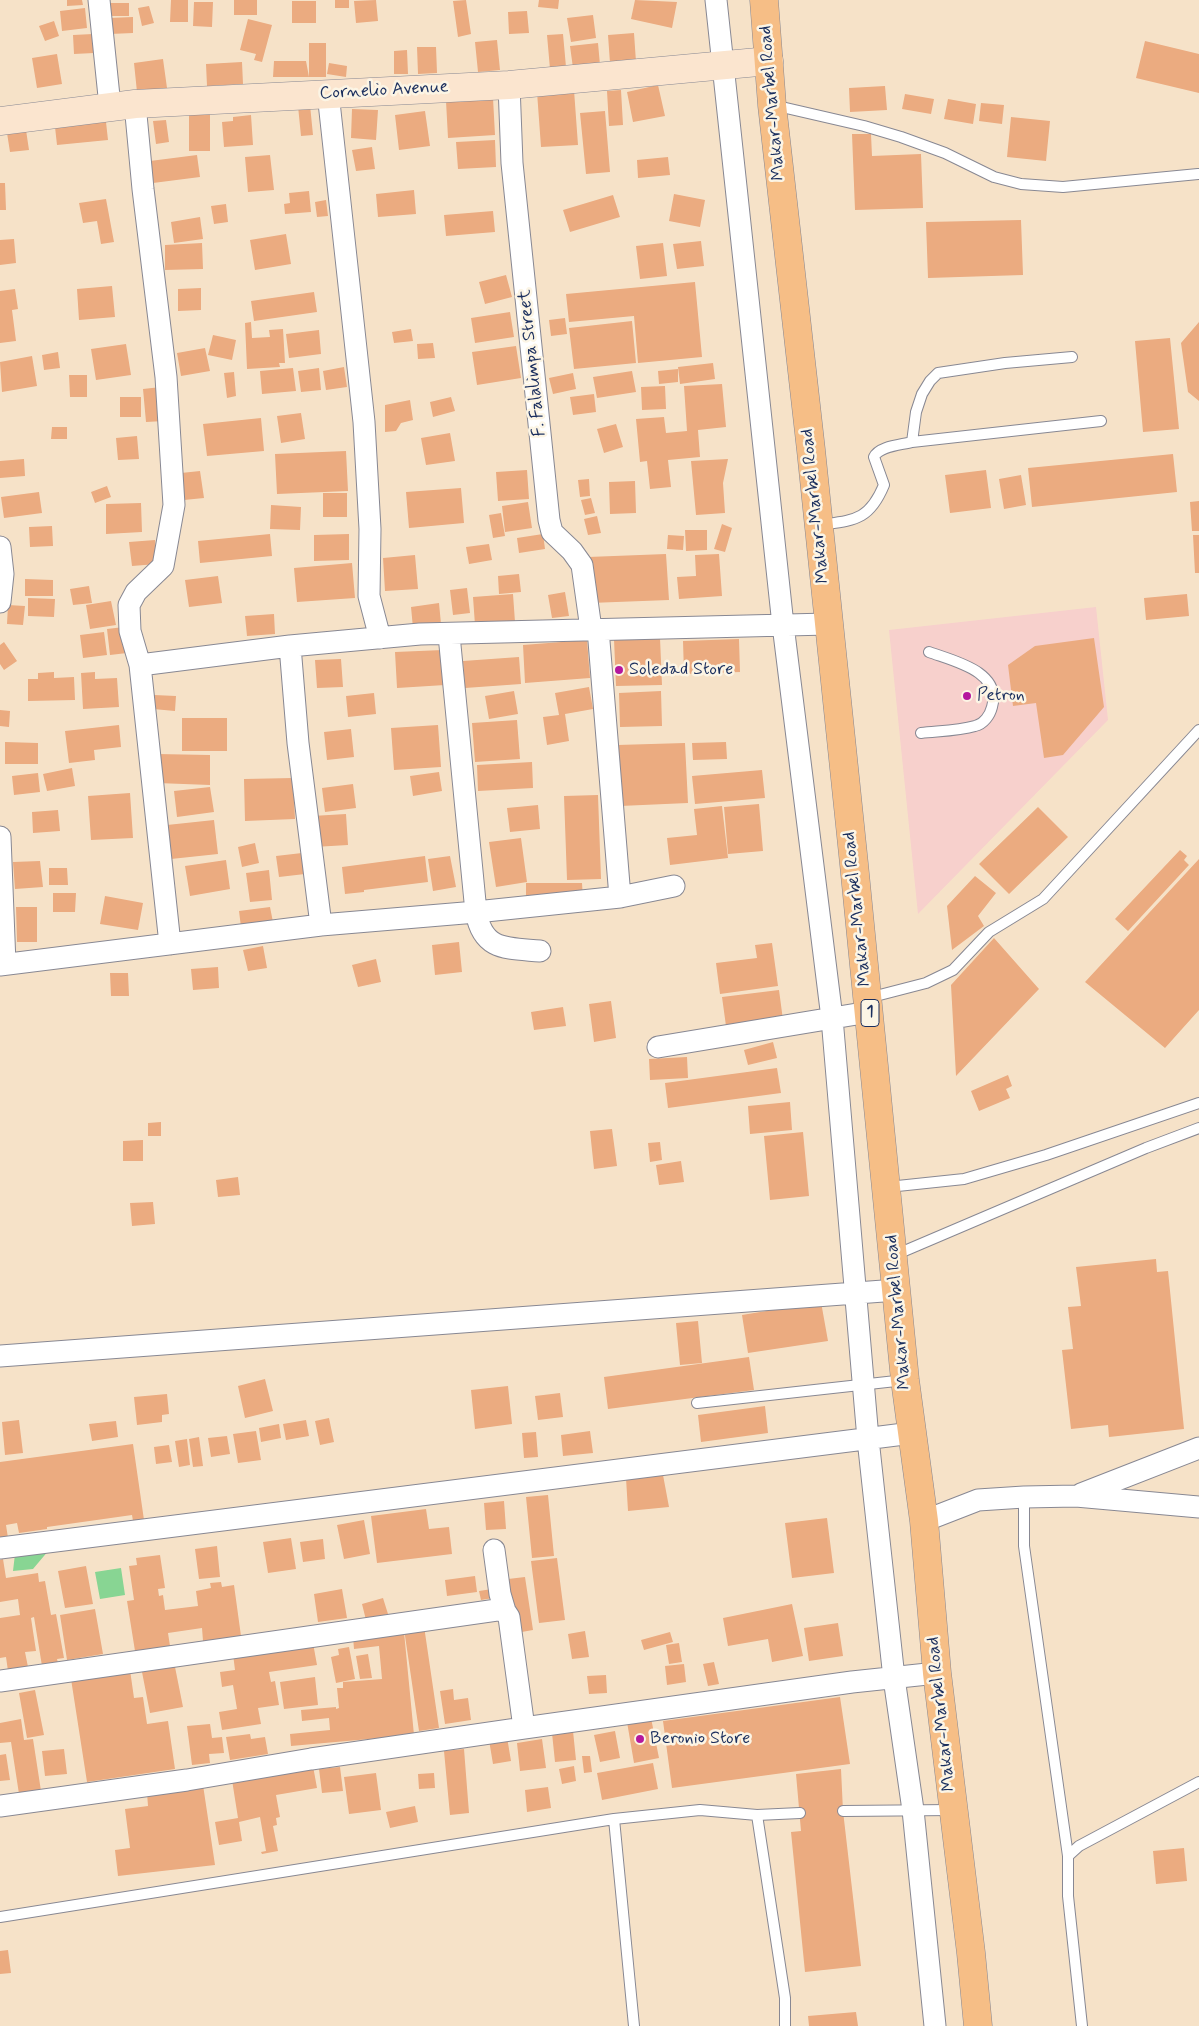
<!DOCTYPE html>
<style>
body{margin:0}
canvas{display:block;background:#f6e2c8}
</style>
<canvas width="1199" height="2026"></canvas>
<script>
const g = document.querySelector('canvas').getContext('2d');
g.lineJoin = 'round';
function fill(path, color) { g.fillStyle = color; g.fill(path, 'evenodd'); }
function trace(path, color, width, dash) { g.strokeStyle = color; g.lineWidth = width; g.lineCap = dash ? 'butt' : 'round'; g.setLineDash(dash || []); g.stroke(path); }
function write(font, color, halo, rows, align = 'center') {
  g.font = font + ' Mynerve,sans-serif'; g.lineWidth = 5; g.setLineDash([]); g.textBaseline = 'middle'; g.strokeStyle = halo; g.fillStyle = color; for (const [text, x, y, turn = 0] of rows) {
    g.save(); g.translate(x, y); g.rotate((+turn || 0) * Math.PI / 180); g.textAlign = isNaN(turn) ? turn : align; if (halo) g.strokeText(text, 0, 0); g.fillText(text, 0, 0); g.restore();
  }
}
fill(new Path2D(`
 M1096 607 1108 720 918 914 889 630Z`), '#f7d0cc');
fill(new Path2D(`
 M49 1550 33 1569 13 1571 15 1554Z
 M121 1568 125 1595 100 1599 95 1572Z`), '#88d593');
fill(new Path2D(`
 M67 0H82L83 5 67 6Z
 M171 0H188V22H170Z
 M234 0H257V15H234Z
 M335 0H349V8H335Z
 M376 0 378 21 356 23 354 1Z
 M466 0 471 34 458 37 453 1Z
 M539 0H559L558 9 538 7Z
 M635 0 677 2 672 28 631 19Z
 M292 1H316V23H292Z
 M194 2H213L212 27 193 26Z
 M105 3H129V16H105Z
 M149 6 154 23 142 26 138 8Z
 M85 8 87 28 62 31 60 11Z
 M527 11 529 33 509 34 508 12Z
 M593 15 596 38 571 42 567 18Z
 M133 17V33L110 34 109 18Z
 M248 19 272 25 262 62 254 60 256 54 240 50Z
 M54 21 59 36 45 41 39 26Z
 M634 33 636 62 610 63 608 35Z
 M93 34 94 53 74 54 73 35Z
 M563 34 566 67 550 69 547 35Z
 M497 40 500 70 478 72 475 42Z
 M1145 41 1199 54V93L1136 78Z
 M309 43H326V77H273L274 61H306L309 77Z
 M598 43 600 65 573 68 570 46Z
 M417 47H436L437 73 418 74Z
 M407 50 408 74H394V51Z
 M57 54 62 84 37 88 32 58Z
 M163 59 167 88 137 92 134 63Z
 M242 62 243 84 207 86 206 64Z
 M329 63 347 66 346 77 327 74Z
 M658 85 665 116 633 122 627 92Z
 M885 86 887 110 850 112 849 88Z
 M574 90 578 145 541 147 537 92Z
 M621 90 623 125 609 126 607 91Z
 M905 94 934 99 931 114 902 109Z
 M493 98 495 135 448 138 446 101Z
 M948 99 976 104 973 124 944 119Z
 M981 103 1004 105 1002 124 979 121Z
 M310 105 313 135 301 136 298 106Z
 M210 109V151H189V110Z
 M352 109 378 110 376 140 351 138Z
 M425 111 430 146 399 150 395 115Z
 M605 111 610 172 586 174 580 113Z
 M251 115 253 145 224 147 222 122 233 121V117Z
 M1011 117 1050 121 1046 161 1007 157Z
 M166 120 169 142 156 144 153 121Z
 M106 122 108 140 57 145 55 127Z
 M26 130 29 150 10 152 7 133Z
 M852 134H871L872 156 921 154 923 208 855 210Z
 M495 140 496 167 458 169 456 142Z
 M372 147 375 169 356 171 352 150Z
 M197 155 200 177 153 183 150 161Z
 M270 155 274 190 248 192 245 157Z
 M668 157 670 175 638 178 637 160Z
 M0 183H5L6 210H0Z
 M414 190 416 214 378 217 376 194Z
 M309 191 311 212 285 214 284 204 290 203 289 193Z
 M674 194 705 200 700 227 669 221Z
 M613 195 620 217 570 232 563 210Z
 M106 199 114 242 101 244 97 221 83 223 79 203Z
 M326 200 328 216 317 217 315 202Z
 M226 204 228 222 214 224 211 206Z
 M493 211 495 232 446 236 444 215Z
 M200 217 203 239 174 243 171 222Z
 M1021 220 1023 275 928 278 926 222Z
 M286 234 291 264 255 270 250 240Z
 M14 239 16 263 0 265V240Z
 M701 241 704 266 677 269 673 244Z
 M202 243 203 269 165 270V245Z
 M663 243 667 276 640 279 636 246Z
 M506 275 512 297 485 304 479 282Z
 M695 282 702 357 638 363 634 316 569 322 566 294Z
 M112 286 115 317 79 320 77 289Z
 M201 288V310L178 311V289Z
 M15 289 18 309 12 310 16 341 0 343V291Z
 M314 292 317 312 254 321 251 301Z
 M510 312 514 337 475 343 471 318Z
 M565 318 567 334 551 336 549 320Z
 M632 321 636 363 574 369 569 328Z
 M251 322 252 338 270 337 269 330 283 329 285 363H279L280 367 247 369 245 323Z
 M1199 322V401L1188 392 1181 343Z
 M411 329 413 341 394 343 392 332Z
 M319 330 321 354 289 358 286 334Z
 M213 335 236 340 232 360 208 355Z
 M1170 338 1179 429 1143 432 1135 341Z
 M433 343 435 358 418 359 417 344Z
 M126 344 131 375 96 380 91 349Z
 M516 346 521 378 477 385 472 352Z
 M205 348 210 371 181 376 177 353Z
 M58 352 60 368 44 370 42 355Z
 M32 356 37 386 2 392 0 362Z
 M713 363 715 379 680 384 678 367Z
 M344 367 347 387 326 390 323 371Z
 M293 368 296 391 262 394 260 371Z
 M319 368 321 390 301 392 298 371Z
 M678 369V382L659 384 658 371Z
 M632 371 636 392 597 398 593 377Z
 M234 372 236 396 227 398 224 373Z
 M573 373 576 389 553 394 549 378Z
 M69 375H87V397H70Z
 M722 384 726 427 698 430 700 457 668 460 671 487 650 489 647 461 640 462 636 419 664 417 666 433 687 431 684 386Z
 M665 386 666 409 642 410 641 387Z
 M161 387 164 421 146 422 143 389Z
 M594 394 596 412 573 415 570 397Z
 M120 397H141V417H120Z
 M451 397 455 411 433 417 430 402Z
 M410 400 413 420 401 423 396 431 385 432V405Z
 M301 413 305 439 281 443 277 416Z
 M261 418 264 451 207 456 203 424Z
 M616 424 623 447 604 453 597 429Z
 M52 427H67V439H51Z
 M450 433 455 461 426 465 421 438Z
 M137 436 139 459 118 460 116 438Z
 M346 451 348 491 277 494 275 454Z
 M1173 454 1177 492 1032 507 1028 468Z
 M24 459 25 476 0 478V461Z
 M728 459 723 483 725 513 696 515 691 461Z
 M527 470 529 499 498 501 496 472Z
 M986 470 991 508 950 513 945 475Z
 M200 471 204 498 184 500 181 473Z
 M1021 475 1026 505 1004 509 999 479Z
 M589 479 590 496 580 497 578 480Z
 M635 481 636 513 610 514 609 482Z
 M107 486 111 497 95 503 91 492Z
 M461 488 464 523 409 528 406 492Z
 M39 492 42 513 4 518 1 497Z
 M323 493H347V517H323Z
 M591 498 595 513 585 515 581 500Z
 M1199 501V531H1192L1190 502Z
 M528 502 532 528 505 532 502 506Z
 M141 503 142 532 106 534V504Z
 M271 505 301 507 300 530 270 529Z
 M501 513 505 536 493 538 489 515Z
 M597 516 601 533 588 535 584 519Z
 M722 524 732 528 725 552 714 549Z
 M52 526 53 546 30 547 29 527Z
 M685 530H707V550L686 551Z
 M270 534 272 556 200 563 198 541Z
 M349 534V560L314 561V535Z
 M543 534 545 549 519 553 517 538Z
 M668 535 684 536 683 550 667 549Z
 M1193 535H1199V573H1195Z
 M155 540 157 564 132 566 129 542Z
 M489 544 492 560 469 564 466 547Z
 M666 554 669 600 590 603 588 557Z
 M719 554 722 596 679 599 677 577 696 576 695 555Z
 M415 555 418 589 385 591 383 558Z
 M352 563 355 598 297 602 294 568Z
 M519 574 521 592 499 594 498 576Z
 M218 576 222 603 189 607 185 580Z
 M25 579 53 580V596H25Z
 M89 586 92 603 73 605 70 589Z
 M467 588 470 613 453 615 450 590Z
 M565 592 569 616 552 618 548 595Z
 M513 594 515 622 475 625 473 597Z
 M1187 594 1189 616 1146 620 1144 598Z
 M28 598 55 599 54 617 28 616Z
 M111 601 116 625 90 629 86 605Z
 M439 603 441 624 413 628 411 607Z
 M8 605 25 606 23 625 7 624Z
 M274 614 275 634 247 636 245 616Z
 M124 627 127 653 110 655 107 629Z
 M104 632 107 655 83 658 80 635Z
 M660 638 662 685 616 686 614 639Z
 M1094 638 1104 707 1063 755 1044 758 1036 703 1013 706 1008 665 1035 646Z
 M739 639 740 672 684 674 683 641Z
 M587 640 590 678 525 683 523 645Z
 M4 642 17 661 4 670 0 664V645Z
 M443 650 445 685 397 688 395 652Z
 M519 657 521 684 465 688 463 661Z
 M341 659 343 687 317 688 315 660Z
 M54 672V678L74 677 75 700 28 701V679H38V673Z
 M95 672V679L117 678 119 707 83 709 81 673Z
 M589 687 593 709 565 714 569 741 547 745 543 717 559 715 555 693Z
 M514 691 518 714 489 719 485 696Z
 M661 691 662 726 620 727 619 693Z
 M374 693 376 714 348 717 346 696Z
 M154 695 176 696 175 711 153 709Z
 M0 710 10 711 9 727 0 726Z
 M182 718H227V751H182Z
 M517 720 520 759 475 762 472 723Z
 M119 725 121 747 94 750 95 760 69 763 65 731Z
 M438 725 441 767 394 770 391 728Z
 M351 729 354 757 327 760 324 732Z
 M5 742 38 743V764H5Z
 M726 742 727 759 693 760 692 743Z
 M685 743 688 803 620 806 617 745Z
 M157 754 210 755V785L157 783Z
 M532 762 533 788 478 791 477 765Z
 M72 768 75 786 47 791 43 774Z
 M762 770 765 798 695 804 692 776Z
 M439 772 442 791 413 796 410 776Z
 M38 773 40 792 14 795 12 776Z
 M293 778 295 819 245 821 244 779Z
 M353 784 356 808 325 812 322 788Z
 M210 787 214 812 177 817 174 791Z
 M130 793 133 838 91 840 88 796Z
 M598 795 601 879 567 880 564 796Z
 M759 804 763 851 728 854 724 807Z
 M538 805 540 829 510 832 507 808Z
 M722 806 728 858 670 865 667 838 697 835 694 809Z
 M1038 807 1068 837 1009 894 979 864Z
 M58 810 60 831 33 833 32 812Z
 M346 814 348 845 314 847 312 816Z
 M214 820 218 854 171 859 167 825Z
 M521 838 527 882 496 887 489 842Z
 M255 843 259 863 242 867 238 847Z
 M1180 850 1187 856 1184 860 1189 865 1128 931 1115 919Z
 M302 853 305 874 279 877 276 856Z
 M425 856 428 882 364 890V892L345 894 342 867Z
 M450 856 456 887 433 891 428 859Z
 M1199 859V1010L1165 1048 1085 982Z
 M226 860 230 889 190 896 185 866Z
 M40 861 43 887 15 889 13 862Z
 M49 868H67L68 885H49Z
 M269 870 272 900 250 902 246 873Z
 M975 876 996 893 978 916 984 926 952 950 947 906Z
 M526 883H582L583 899 526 900Z
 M53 893H76L75 912H53Z
 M105 896 143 903 138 930 100 924Z
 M16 907H37V942H17Z
 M270 907 273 922 241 927 239 911Z
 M994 938 1039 989 956 1076 951 985Z
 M459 942 462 972 435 975 432 945Z
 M772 943 778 986 720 994 716 963 757 958 755 945Z
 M263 946 267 968 248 971 243 950Z
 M376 959 381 982 358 987 352 965Z
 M218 967 219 988 193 990 191 969Z
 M110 973H128L129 996H111Z
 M779 990 783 1020 726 1026 722 997Z
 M611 1001 616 1038 594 1042 589 1004Z
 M563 1007 566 1026 534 1030 531 1012Z
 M773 1042 777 1058 748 1065 744 1050Z
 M687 1057 688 1078 650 1080 649 1059Z
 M777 1068 781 1093 668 1108 665 1083Z
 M1008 1075 1012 1086 1006 1089 1010 1098 979 1111 971 1091Z
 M790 1102 792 1130 750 1134 748 1106Z
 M161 1122V1136H148V1123Z
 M612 1129 617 1166 594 1169 590 1131Z
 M803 1132 809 1196 770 1200 764 1136Z
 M143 1140V1161H123V1141Z
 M660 1142 662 1160 650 1162 648 1143Z
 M681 1161 684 1182 659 1185 656 1165Z
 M238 1177 240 1195 218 1197 216 1180Z
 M153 1202 155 1224 132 1226 130 1203Z
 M1156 1259 1157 1272 1168 1271 1184 1429 1109 1437 1108 1425 1071 1429 1062 1350 1073 1349 1068 1307 1081 1306 1076 1267Z
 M821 1302 828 1341 748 1353 742 1315Z
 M698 1321 702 1363 680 1365 676 1323Z
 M749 1357 754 1390 608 1409 604 1377Z
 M265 1379 273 1411 245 1418 238 1386Z
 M508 1386 512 1424 475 1429 471 1390Z
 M560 1393 563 1417 538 1420 535 1396Z
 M167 1394 169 1414 162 1415V1422L137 1425 134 1397Z
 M765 1406 768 1433 701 1442 698 1415Z
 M329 1418 334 1442 320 1445 315 1421Z
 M19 1420 23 1453 5 1455 2 1422Z
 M306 1420 309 1436 286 1440 283 1424Z
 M116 1421 118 1437 92 1441 89 1424Z
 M279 1424 281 1438 261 1442 259 1428Z
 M256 1431 261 1460 238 1463 233 1434Z
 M590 1431 593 1453 563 1456 561 1435Z
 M536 1432 538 1457 524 1458 522 1433Z
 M227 1436 230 1454 211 1457 208 1438Z
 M199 1437 203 1466 193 1467 189 1439Z
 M187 1439 190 1465 179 1467 175 1441Z
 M133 1444 144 1520 133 1521 132 1515 47 1527V1529L19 1533 17 1523 6 1525 8 1538 0 1539V1462Z
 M169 1445 172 1462 156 1464 154 1447Z
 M663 1475 669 1507 628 1511 626 1478Z
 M548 1495 554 1556 532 1558 526 1497Z
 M504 1501 506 1529 486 1530 484 1503Z
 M426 1509 429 1529 449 1527 452 1554 377 1563 371 1516Z
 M827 1518 834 1573 792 1578 785 1523Z
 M364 1520 370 1554 344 1559 337 1525Z
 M291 1538 296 1569 268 1573 263 1542Z
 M323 1539 325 1559 303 1562 300 1542Z
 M217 1546 220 1577 199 1579 195 1549Z
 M160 1555 165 1588 158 1589 159 1596 163 1595 165 1610 198 1606 196 1591 211 1588 210 1583 221 1582 222 1587 234 1585 241 1636 203 1641 202 1628 168 1633 170 1646 135 1651 127 1601 134 1600 129 1566 137 1565 136 1558Z
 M557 1558 565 1620 539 1623 531 1561Z
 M3 1559 6 1578 38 1573 39 1582 45 1581 51 1615 56 1614 64 1658 57 1659 58 1663 42 1666 34 1617 31 1618 36 1651 25 1652 28 1667 8 1671 6 1657 0 1658V1618L20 1615 18 1599 0 1602V1560Z
 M86 1566 93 1604 65 1608 58 1571Z
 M475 1576 477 1592 447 1596 445 1580Z
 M525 1577 533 1630 516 1633 508 1579Z
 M342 1589 347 1618 318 1622 314 1594Z
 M492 1589 493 1598 481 1600 479 1591Z
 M383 1598 388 1614 366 1620 362 1604Z
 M792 1604 803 1656 772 1662 768 1639 728 1646 723 1618Z
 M95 1609 103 1654 67 1660 60 1615Z
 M838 1623 843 1656 809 1661 804 1628Z
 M424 1626 439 1728 419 1731 404 1629Z
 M585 1631 589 1657 572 1659 568 1634Z
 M404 1632 414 1735 291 1746 290 1734 330 1730 329 1718 302 1721 301 1710 336 1707V1709L339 1708 337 1688H343V1682L382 1679 379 1646 354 1649 353 1637Z
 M670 1632 673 1642 644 1650 641 1640Z
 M313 1643 317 1665 269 1672 271 1682 275 1681 279 1705 258 1708 261 1724 222 1730 219 1712 237 1709 233 1685 222 1687 220 1672 235 1670 233 1654Z
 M679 1643 682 1662 669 1664 666 1645Z
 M349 1647 355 1679 336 1683 331 1657 339 1655 338 1649Z
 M368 1654 372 1678 360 1679 356 1656Z
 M714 1662 719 1684 708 1686 703 1664Z
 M684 1664 686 1682 667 1685 665 1666Z
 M175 1667 183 1707 150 1713 142 1672Z
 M130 1670 134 1698 143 1697 147 1724 168 1721 175 1769 87 1782 71 1679Z
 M606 1675 607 1693 589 1694 587 1676Z
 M315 1677 318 1705 284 1709 280 1682Z
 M453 1689 454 1700 468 1698 471 1720 445 1724 440 1691Z
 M35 1690 44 1735 27 1738 19 1693Z
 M840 1697 850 1764 672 1788 663 1721Z
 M651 1718 659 1758 634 1763 627 1722Z
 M21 1719 24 1740 33 1739 41 1791 19 1794 11 1742 0 1743V1723Z
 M210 1724 212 1738 222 1737 224 1753 209 1754 210 1763 192 1765 187 1726Z
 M573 1731 576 1760 555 1762 552 1733Z
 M615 1731 620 1758 600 1762 594 1735Z
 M250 1734 251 1739 265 1737 268 1754 230 1760 226 1737Z
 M507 1737 511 1761 493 1764 489 1740Z
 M542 1739 546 1768 520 1771 517 1743Z
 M64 1749 67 1774 45 1776 42 1751Z
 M464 1749 469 1813 450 1815 444 1751Z
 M6 1754 10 1780 0 1781V1755Z
 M582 1756H590L592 1772 584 1773Z
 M653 1763 658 1789 602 1800 597 1773Z
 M313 1766 317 1788 276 1795 280 1817 276 1818 277 1825 273 1826 278 1851 262 1854 261 1852 266 1851 260 1817 239 1822 242 1841 219 1845 215 1822 238 1818 232 1780Z
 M574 1766 576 1781 562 1784 559 1769Z
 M340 1767 343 1791 322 1793 319 1769Z
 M841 1769 843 1811 861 1966 805 1972 791 1832 801 1831 796 1774Z
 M376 1773 381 1810 349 1814 344 1777Z
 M434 1773 435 1788 419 1789 418 1774Z
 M203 1785 215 1865 118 1876 115 1850 130 1848 125 1809 148 1806 147 1793Z
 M548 1787 551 1808 527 1812 525 1790Z
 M415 1806 418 1822 390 1828 386 1812Z
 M1184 1848 1187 1881 1156 1884 1153 1851Z
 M8 1950 11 1973 0 1974V1951Z
 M856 2012 858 2026H809L808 2016Z`), '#ebab80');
const lane = new Path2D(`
 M773 105 864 126 901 137 945 153 994 177 1021 184 1063 187 1198 174
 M912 442 916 412 922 394 930 381 938 373 1005 363 1072 357
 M819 525C854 520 869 521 884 485L874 457C879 446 901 445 912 442L1101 421
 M921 733C938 731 958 731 975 726 984 724 990 715 992 707 1002 671 953 661 929 652
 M868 998 926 983 953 970 989 932 1043 899 1199 730
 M888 1187 964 1179 1046 1155 1199 1103
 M895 1255 1146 1148 1199 1128
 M697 1403 905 1380
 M1024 1497V1546L1068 1856 1079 1846 1199 1782
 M843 1811 952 1810
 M757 1815 800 1813
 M614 1819 634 2026
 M1068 1856V1896L1082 2026
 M0 1917 614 1819 700 1810 757 1815 785 1998V2026`);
const street = new Path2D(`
 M99 0 110 106
 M716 0 783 625 832 1018 868 1439 894 1678 913 1810 935 2026
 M509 85 512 163 549 520 552 532 572 551 582 565 591 629
 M328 93 364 422 370 529 369 596 380 638
 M135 104 143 189 166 377 174 505 163 566 136 592 129 605 130 631 140 665 170 944
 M0 547 3 574 0 602
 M598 629 620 897
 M449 635 476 912 620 897 674 886
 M290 646 298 743 321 925
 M140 665 290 646 420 634 828 624
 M0 837 5 964
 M0 965 321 925 476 912C483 951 506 948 540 951
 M658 1047 869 1012
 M0 1356 897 1290
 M1081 1494 1199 1448
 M924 1521 978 1500 1024 1497 1076 1496 1199 1507
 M0 1548 912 1433
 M494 1550 500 1594 505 1611
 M0 1681 497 1610 505 1611 509 1617 524 1728
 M0 1806 187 1780 311 1759 524 1728 852 1682 937 1673`);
const secondary = new Path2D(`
 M0 121 135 104 509 85 769 61`);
const primary = new Path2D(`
 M764 0 772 105 811 450 854 864 905 1380 924 1521 937 1673 971 1953 978 2026`);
trace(lane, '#888893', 12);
trace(street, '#888893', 23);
trace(secondary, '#888893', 29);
trace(primary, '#888893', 29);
trace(lane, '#fff', 10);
trace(street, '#fff', 21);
trace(secondary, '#fbe5cf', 28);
trace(primary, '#f6be86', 28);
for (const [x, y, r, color] of [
 [619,670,5,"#b5179e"],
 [967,696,5,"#b5179e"],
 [640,1739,5,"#b5179e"]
]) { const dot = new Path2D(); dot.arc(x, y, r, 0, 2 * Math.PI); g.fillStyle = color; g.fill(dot); trace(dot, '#fcf5e5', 2); }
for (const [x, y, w] of [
 [870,1013,18]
]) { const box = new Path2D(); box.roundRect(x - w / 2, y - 13.5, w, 27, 4); g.fillStyle = '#fcf5e5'; g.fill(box); trace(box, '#1b2f5e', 1); }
write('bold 16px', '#1b2f5e', null, [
 ["1",870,1013]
]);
write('18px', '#1b2f5e', '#fcf5e5', [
 ["Cornelio Avenue",384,91,-3],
 ["Makar-Marbel Road",773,103,-95],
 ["F. Falalimpa Street",533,363,-96],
 ["Makar-Marbel Road",816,506,-96],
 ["Makar-Marbel Road",858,909,-96],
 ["Makar-Marbel Road",899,1312,-95],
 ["Makar-Marbel Road",942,1714,-96]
]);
write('18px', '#1b2f5e', '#fcf5e5', [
 ["Soledad Store",629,670],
 ["Petron",977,696],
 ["Beronio Store",650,1739]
], 'left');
</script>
